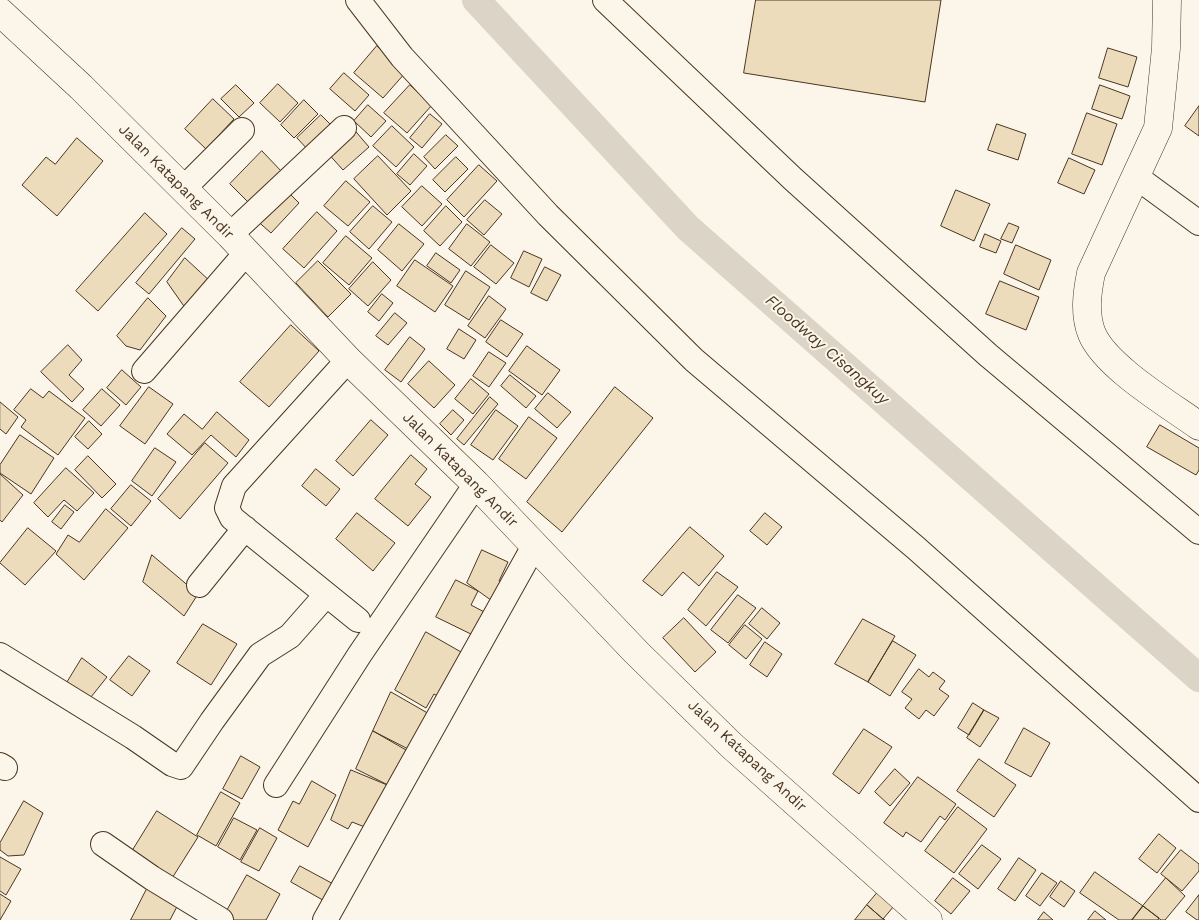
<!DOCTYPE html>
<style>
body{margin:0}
canvas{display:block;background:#fbf6e9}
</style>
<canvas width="1199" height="920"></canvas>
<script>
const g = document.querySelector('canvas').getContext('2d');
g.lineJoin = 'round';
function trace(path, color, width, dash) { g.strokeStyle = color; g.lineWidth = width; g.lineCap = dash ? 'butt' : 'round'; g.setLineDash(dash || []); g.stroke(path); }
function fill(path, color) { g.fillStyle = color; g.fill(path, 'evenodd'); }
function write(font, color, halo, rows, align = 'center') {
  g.font = font + ' "Work Sans",sans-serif'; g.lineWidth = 4; g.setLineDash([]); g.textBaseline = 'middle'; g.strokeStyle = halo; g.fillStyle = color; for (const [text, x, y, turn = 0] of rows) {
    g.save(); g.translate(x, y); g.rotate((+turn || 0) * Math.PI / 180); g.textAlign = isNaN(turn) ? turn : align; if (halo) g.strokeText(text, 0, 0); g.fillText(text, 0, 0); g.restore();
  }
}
trace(new Path2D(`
 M476 0 688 228 1199 678`), '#dcd4c6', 28);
const building = new Path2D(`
 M756 0H941L925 102 744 73Z
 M377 46 406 72 383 98 354 73Z
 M1108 48 1137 57 1128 87 1099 78Z
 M344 73 369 95 355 111 330 89Z
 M278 84 298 103 280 122 260 103Z
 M236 85 254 103 239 117 221 99Z
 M410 85 432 105 407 133 384 113Z
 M1100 85 1130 96 1122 119 1092 109Z
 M213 99 234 119 206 149 185 129Z
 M304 100 318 114 294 138 281 125Z
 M368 105 386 121 371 137 354 121Z
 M1199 106V136L1185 126Z
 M1087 113 1117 124 1102 165 1072 154Z
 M430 114 442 124 422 148 410 138Z
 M321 115 335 129 310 152 297 138Z
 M997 124 1026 134 1018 160 988 150Z
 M351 126 369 147 343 170 325 150Z
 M392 126 414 147 396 167 373 146Z
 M446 135 458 146 435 169 424 157Z
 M77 138 103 161 57 216 22 185 46 157 55 164Z
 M262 151 283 173 251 205 230 184Z
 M414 154 427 166 410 185 397 174Z
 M378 156 411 191 387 215 354 179Z
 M456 157 468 169 445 192 433 180Z
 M1069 158 1095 170 1084 194 1058 183Z
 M479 165 497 181 464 217 447 200Z
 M346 181 370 202 348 226 324 206Z
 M422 186 442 204 422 226 402 207Z
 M283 187 299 203 271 233 254 218Z
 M956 190 990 204 974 241 941 226Z
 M485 200 502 214 484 235 467 220Z
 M373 206 392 222 369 249 350 232Z
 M446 206 462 222 440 246 424 231Z
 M317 212 337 231 304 268 283 249Z
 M145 213 167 234 98 311 76 291Z
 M1009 223 1019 227 1012 243 1001 239Z
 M399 224 424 244 402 271 378 250Z
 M467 224 490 242 471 266 449 249Z
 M182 228 195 239 149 294 136 283Z
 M985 234 1001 241 996 253 980 247Z
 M346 236 372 258 349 285 323 263Z
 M491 245 514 263 496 284 474 267Z
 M1016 245 1051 260 1039 290 1004 274Z
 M524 251 542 259 529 287 511 278Z
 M436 253 460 270 451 283 427 266Z
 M185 258 212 283 188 312 167 282Z
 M415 260 453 286 435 312 397 286Z
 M318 261 351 294 328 317 296 283Z
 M373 262 391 280 368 306 349 289Z
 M545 267 561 275 547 301 531 293Z
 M466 271 490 287 469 320 445 305Z
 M1000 281 1039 297 1026 330 986 314Z
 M382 294 393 303 379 321 368 312Z
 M489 296 506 309 485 338 468 326Z
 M148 298 166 316 140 350 126 346 117 336Z
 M395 313 407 323 388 345 376 336Z
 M501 320 523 334 507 357 486 342Z
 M291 325 319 351 269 407 240 382Z
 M459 329 476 340 464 359 447 349Z
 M410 337 425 349 401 382 385 370Z
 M68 345 82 360 69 375 84 389 72 402 41 372Z
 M527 346 560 370 542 395 509 371Z
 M489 352 506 363 489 387 473 376Z
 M429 361 455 385 434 408 408 384Z
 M122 370 141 387 126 405 107 388Z
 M510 375 536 396 526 408 501 386Z
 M471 379 489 394 473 414 455 399Z
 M149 387 173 404 145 444 120 426Z
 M615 387 653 418 562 532 527 502Z
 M31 389 43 398 49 391 85 418 58 455 21 427 26 420 14 410Z
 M102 389 120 405 101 426 83 410Z
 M548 393 571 412 557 428 535 409Z
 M490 397 498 404 464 445 457 439Z
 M0 402 18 417 6 434 0 429Z
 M453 410 464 420 451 435 440 424Z
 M496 410 518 426 493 460 471 445Z
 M217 412 249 440 236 457 211 435 192 455 167 434 184 414 202 429Z
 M529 417 557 438 526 479 499 459Z
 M371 420 388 435 353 476 336 461Z
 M89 421 102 434 88 449 75 437Z
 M1160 425 1199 448V470L1196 475 1147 447Z
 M20 435 54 458 31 494 0 473V465Z
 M205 443 228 463 180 519 158 499Z
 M155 448 176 462 152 496 132 481Z
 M411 455 427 469 415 484 431 497 408 526 375 499Z
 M88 456 116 484 102 498 75 470Z
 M66 468 94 493 77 511 64 500 48 517 34 503Z
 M316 469 340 489 326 506 302 486Z
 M0 474 23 495 2 522 0 520Z
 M131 485 151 501 131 526 111 509Z
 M65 505 74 512 61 529 52 522Z
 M106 509 128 528 84 580 56 554 68 535 79 542Z
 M357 513 395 543 373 571 336 539Z
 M765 513 782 527 767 545 750 531Z
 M690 527 724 556 699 586 683 572 662 596 643 581Z
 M28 528 56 551 25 585 0 563Z
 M482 550 508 562 499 581 506 584 495 603 467 583Z
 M152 555 198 594 184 616 143 582Z
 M717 572 738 587 706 626 688 610Z
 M456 580 478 591 471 605 488 614 477 637 436 617Z
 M738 595 756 608 728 643 711 630Z
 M762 608 780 623 767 639 749 624Z
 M684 618 716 652 695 672 663 638Z
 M863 619 895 636 868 682 835 664Z
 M203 624 237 644 211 685 177 663Z
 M745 625 762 639 746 659 729 645Z
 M426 632 461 652 443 699 434 694 426 708 395 690Z
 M893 641 916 655 890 696 868 682Z
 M765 642 782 654 767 677 750 665Z
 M129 656 150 671 132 696 110 680Z
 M82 658 107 677 87 702 65 686Z
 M919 669 929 677 933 672 945 681 939 689 949 696 934 716 926 710 919 719 905 708 912 699 902 692Z
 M391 692 431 715 412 751 373 731Z
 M973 703 984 710 969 735 958 728Z
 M984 710 999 718 980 747 967 738Z
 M1024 728 1050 743 1031 777 1005 763Z
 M864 729 892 747 859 794 833 774Z
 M373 731 406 750 390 786 356 769Z
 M241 756 260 767 242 799 223 789Z
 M979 759 1016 785 994 817 957 791Z
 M895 769 910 783 890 806 875 792Z
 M351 770 392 787 370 829 352 822 348 829 331 820Z
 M918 777 956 804 945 820 940 816 921 842 906 832 903 837 884 823Z
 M312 781 336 795 308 847 278 830 293 801 299 804Z
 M221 792 240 803 216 846 197 835Z
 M24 801 43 813 24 855 8 856 0 850V843Z
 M958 807 987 829 954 873 925 851Z
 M157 811 198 837 169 883 128 858Z
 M234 818 257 830 240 860 218 847Z
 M260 828 277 838 259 871 241 862Z
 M1159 834 1176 848 1157 873 1139 859Z
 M982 845 1001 859 978 889 959 874Z
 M1181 850 1199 864V871L1182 891 1161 874Z
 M0 857 21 869 6 895 0 891Z
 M1019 858 1036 870 1015 901 998 889Z
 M300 866 337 886 328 903 291 882Z
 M1095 872 1143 906 1132 920H1119L1080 893Z
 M1042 873 1057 883 1040 906 1026 896Z
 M247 875 280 894 266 920H231L224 916Z
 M953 878 970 891 951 914 935 901Z
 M1166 878 1185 896 1165 920H1161L1143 906Z
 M151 881 182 897 170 920H131Z
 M1061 881 1075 891 1064 907 1050 897Z
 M878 892 894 906 883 919 867 905Z
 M0 894 11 901 0 920Z
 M1199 895V920H1197L1186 912Z
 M867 905 883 919 885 920H855Z
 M1143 906 1159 918 1158 920H1132Z
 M1095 911 1106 920H1088Z
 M1044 912 1053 920H1038Z`);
fill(building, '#ecdcbc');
trace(building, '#4a3520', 1);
const minor = new Path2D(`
 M358 0 402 57 548 215 694 360 916 548 1199 800
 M605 0 793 179 988 355 1199 532
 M1135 176 1199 223
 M183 189 242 130
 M230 235 344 128
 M348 360 234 486 227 508 232 518 358 620
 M144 371 246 253
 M199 585 245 528
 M0 655 133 737 172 764 181 767 212 721 260 655 290 636 326 595
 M0 765 5 768
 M276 785 360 654 476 484
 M103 844 152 878 221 920
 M325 920 534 546`);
const tertiary = new Path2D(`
 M1167 0 1166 48 1158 128 1091 273C1087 293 1084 314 1092 334 1106 367 1170 405 1199 426
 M0 12 81 87 230 235 348 360 476 484 636 652 731 745 928 920`);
trace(minor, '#4a3520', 26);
trace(tertiary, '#4a3520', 29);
trace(minor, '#fbf6e9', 24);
trace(tertiary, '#fbf6e9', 28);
write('15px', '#4a3520', '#fbf6e9', [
 ["Jalan Katapang Andir",176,182,45],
 ["Jalan Katapang Andir",460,470,45],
 ["Jalan Katapang Andir",747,756,43]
]);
write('italic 16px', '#4a3520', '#fbf6e9', [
 ["Floodway Cisangkuy",827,350,41]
]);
</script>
